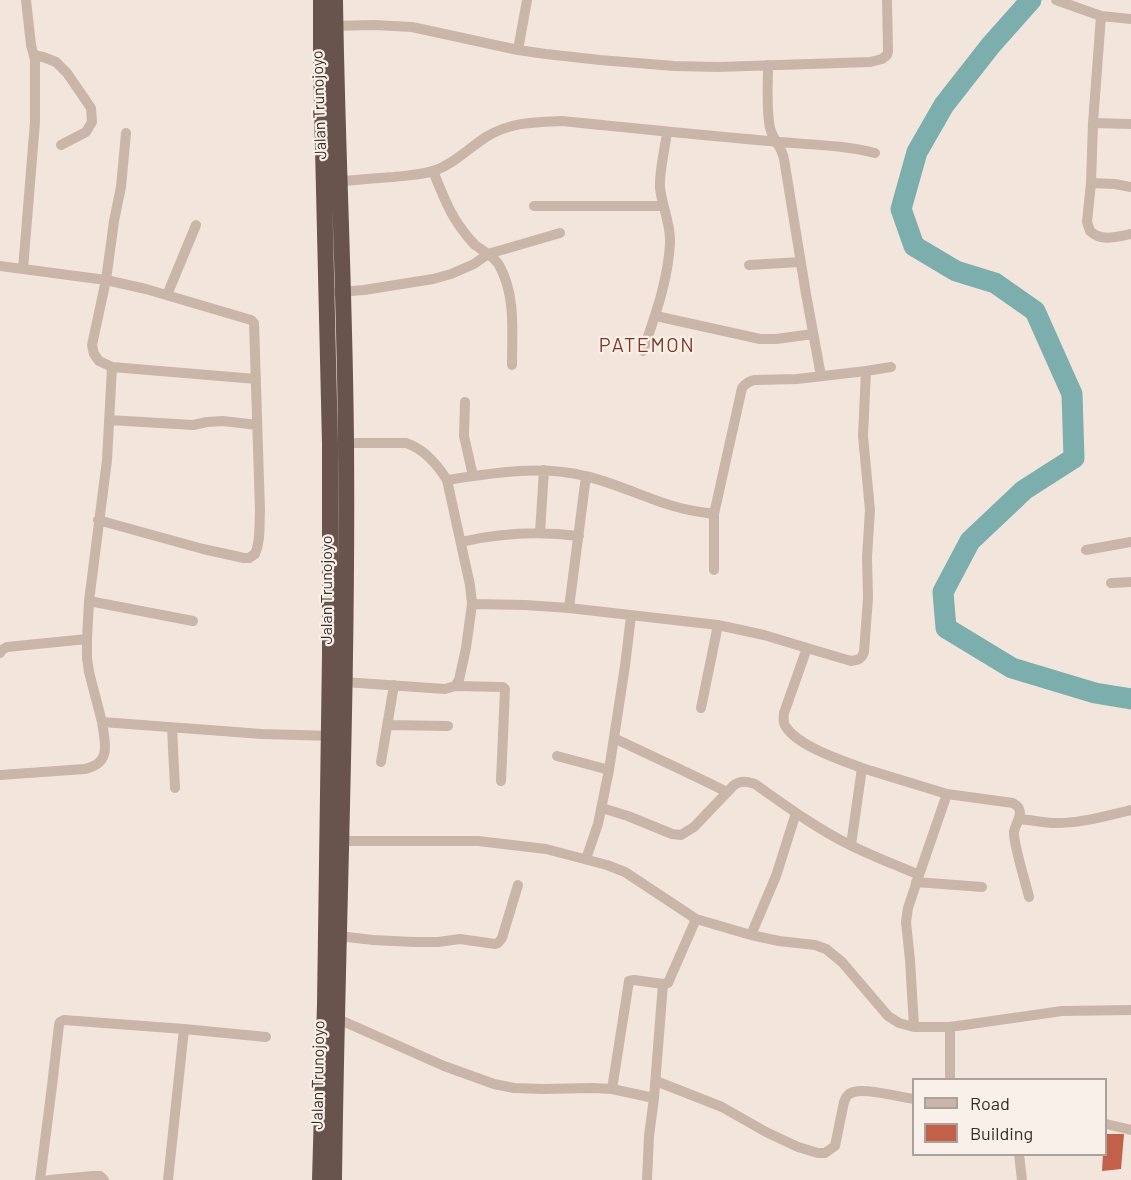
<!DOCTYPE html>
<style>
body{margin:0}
#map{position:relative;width:1131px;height:1180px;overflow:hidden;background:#f2e6dc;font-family:Barlow,sans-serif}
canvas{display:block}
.legend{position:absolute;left:912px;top:1078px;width:195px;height:78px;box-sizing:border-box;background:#f9f1e9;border:2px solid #aba29c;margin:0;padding:8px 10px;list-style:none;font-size:18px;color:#372c28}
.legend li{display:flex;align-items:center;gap:12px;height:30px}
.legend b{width:30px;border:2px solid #aba29c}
</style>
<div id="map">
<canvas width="1131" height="1180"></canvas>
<ul class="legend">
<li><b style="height:8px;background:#cab6a8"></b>Road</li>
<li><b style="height:16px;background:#c36049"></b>Building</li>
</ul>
</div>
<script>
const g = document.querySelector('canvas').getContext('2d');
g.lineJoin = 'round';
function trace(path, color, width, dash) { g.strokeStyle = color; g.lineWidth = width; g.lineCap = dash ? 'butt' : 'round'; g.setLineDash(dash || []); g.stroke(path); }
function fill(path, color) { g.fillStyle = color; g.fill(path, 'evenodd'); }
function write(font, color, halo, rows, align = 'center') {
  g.font = font + ' Barlow,sans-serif'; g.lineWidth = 4.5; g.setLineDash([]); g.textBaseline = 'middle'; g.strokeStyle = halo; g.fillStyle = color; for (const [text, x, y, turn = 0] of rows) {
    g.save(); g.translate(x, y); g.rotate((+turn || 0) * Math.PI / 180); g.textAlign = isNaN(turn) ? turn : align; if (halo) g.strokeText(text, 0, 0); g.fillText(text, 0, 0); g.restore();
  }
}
trace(new Path2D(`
 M1031 0 991 45 944 105 917 152 901 209 914 246 956 271 995 283 1035 311 1072 394 1074 458 1024 490 970 541 943 592 946 628 1012 668 1095 693 1131 699`), '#7caeae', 21);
fill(new Path2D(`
 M1106 1134H1124L1121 1169 1102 1171 1103 1154H1106Z`), '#c36049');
trace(new Path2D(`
 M1056 0 1101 16
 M1131 19 1101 16 1093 123 1091 183 1087 222 1090 231C1102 242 1116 237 1131 234
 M331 26 374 25 412 27 518 50 546 54 600 60 674 66 718 67 870 62 882 59 887 55 888 51 887 0
 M518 50 527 0
 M34 55 43 57 56 62 67 73 91 108 92 122 86 132 61 145
 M768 65C768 85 766 108 770 128 773 140 782 147 784 159L806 294 821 376
 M1093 123 1131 124
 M126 133 121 187 114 221 106 280 92 345 94 354 99 361 112 367 256 379
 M433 171C445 201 452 220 474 244 482 251 493 255 499 265 516 295 512 332 512 365
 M334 182C354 180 374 178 394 177 408 175 423 175 436 170 455 163 469 148 486 137 510 122 535 122 562 121 631 128 700 135 769 141 805 145 840 144 875 153
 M1091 183 1115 184 1131 187
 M534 206H663
 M749 265 800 262
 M0 266 106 280 146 289 251 320 254 323 260 511C259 525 261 541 255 554L249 558H244L203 549 98 520
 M23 269 35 122V60L31 45 26 0
 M337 292 364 290 433 279 451 274 474 264 488 254 560 233
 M167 295 196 225
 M656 316 760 339H776L813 334
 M643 351C655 316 668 281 670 243 671 224 662 206 660 188 659 171 665 149 667 132
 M112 367 107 460 89 601 87 639V658L89 672 102 722 262 734 334 736
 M465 402 464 436 473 476
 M109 420 193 425 207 422 223 421 257 425
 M447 480C493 473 540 465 585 476 617 483 646 499 677 507 689 511 701 512 714 514
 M540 533 544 470
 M461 542C500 533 539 531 579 536
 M1086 550 1131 542
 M714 570V514L742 388C745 384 749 381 755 380L797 379 866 371 891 367
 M1111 583 1131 582
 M89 601 193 621
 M472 604 525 605 569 608 718 625 764 635 807 648
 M569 608 586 476
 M0 653 2 650 7 647 87 639
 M344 682 445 689 455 686 459 680 466 648 472 604 470 585 447 480C437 464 424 449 406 443H346
 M455 686 503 687 505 689 501 781
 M701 708 718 625
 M388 725 448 726
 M172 728 175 788
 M614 738C651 756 690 773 727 792
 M557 756 609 770
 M381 762 394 685
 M862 768C841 760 798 746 786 727 783 723 783 719 784 713L807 648 851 661C858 660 862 659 864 652L868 598 867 557 870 510 863 436 866 371
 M0 775 85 769C112 763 105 743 102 722
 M602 808 628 816 672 834 681 835 694 827 734 785C742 780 748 782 755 784 786 806 816 828 850 845 872 856 896 865 919 875L908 908 906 922 910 960 914 1027
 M1019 819C1030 820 1041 822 1052 823 1079 824 1105 816 1131 810
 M342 841H478L546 849 607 865 625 872 696 919 751 935 779 941 815 945 826 949 842 962 888 1016 899 1023 914 1027H950L1062 1011 1131 1010
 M851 845 862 768 947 794 1013 803C1027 811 1016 821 1014 832 1013 843 1026 884 1029 897
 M586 859 598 824 609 770 625 666 631 616
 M919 875 947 794
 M916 882 982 887
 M751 935 776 876 796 813
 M339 936 373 940 414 942H438L460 939 495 944 498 943 502 938 518 885
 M338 1019 444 1066 494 1084 514 1088 542 1089 593 1088 612 1089 654 1098
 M950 1027V1080
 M656 1081 722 1107 766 1132 798 1147 818 1153H825L835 1146 844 1102C846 1097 848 1093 854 1092 866 1088 900 1097 914 1099
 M612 1089 629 981 634 980 663 984 668 983 696 919
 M1106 1124 1131 1130
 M1019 1154 1022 1180
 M40 1180 52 1086 59 1025 60 1022 64 1020 184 1029 266 1037
 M49 1180 93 1176H100L104 1180
 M168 1180 184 1029
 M647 1180 649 1136 654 1098 663 984`), '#cab6a8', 10);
trace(new Path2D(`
 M320 1180 325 1004 330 654V444L321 63V0
 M334 1180C337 935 348 690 346 445 345 296 337 148 335 0`), '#68544d', 16);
write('16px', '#372c28', '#f9f1e9', [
 ["Jalan Trunojoyo",319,105,-92],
 ["Jalan Trunojoyo",327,590,-90],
 ["Jalan Trunojoyo",318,1075,-89]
]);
g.letterSpacing = '1.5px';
write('20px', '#843523', '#f9f1e9', [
 ["PATEMON",647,345]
]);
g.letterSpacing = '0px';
</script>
